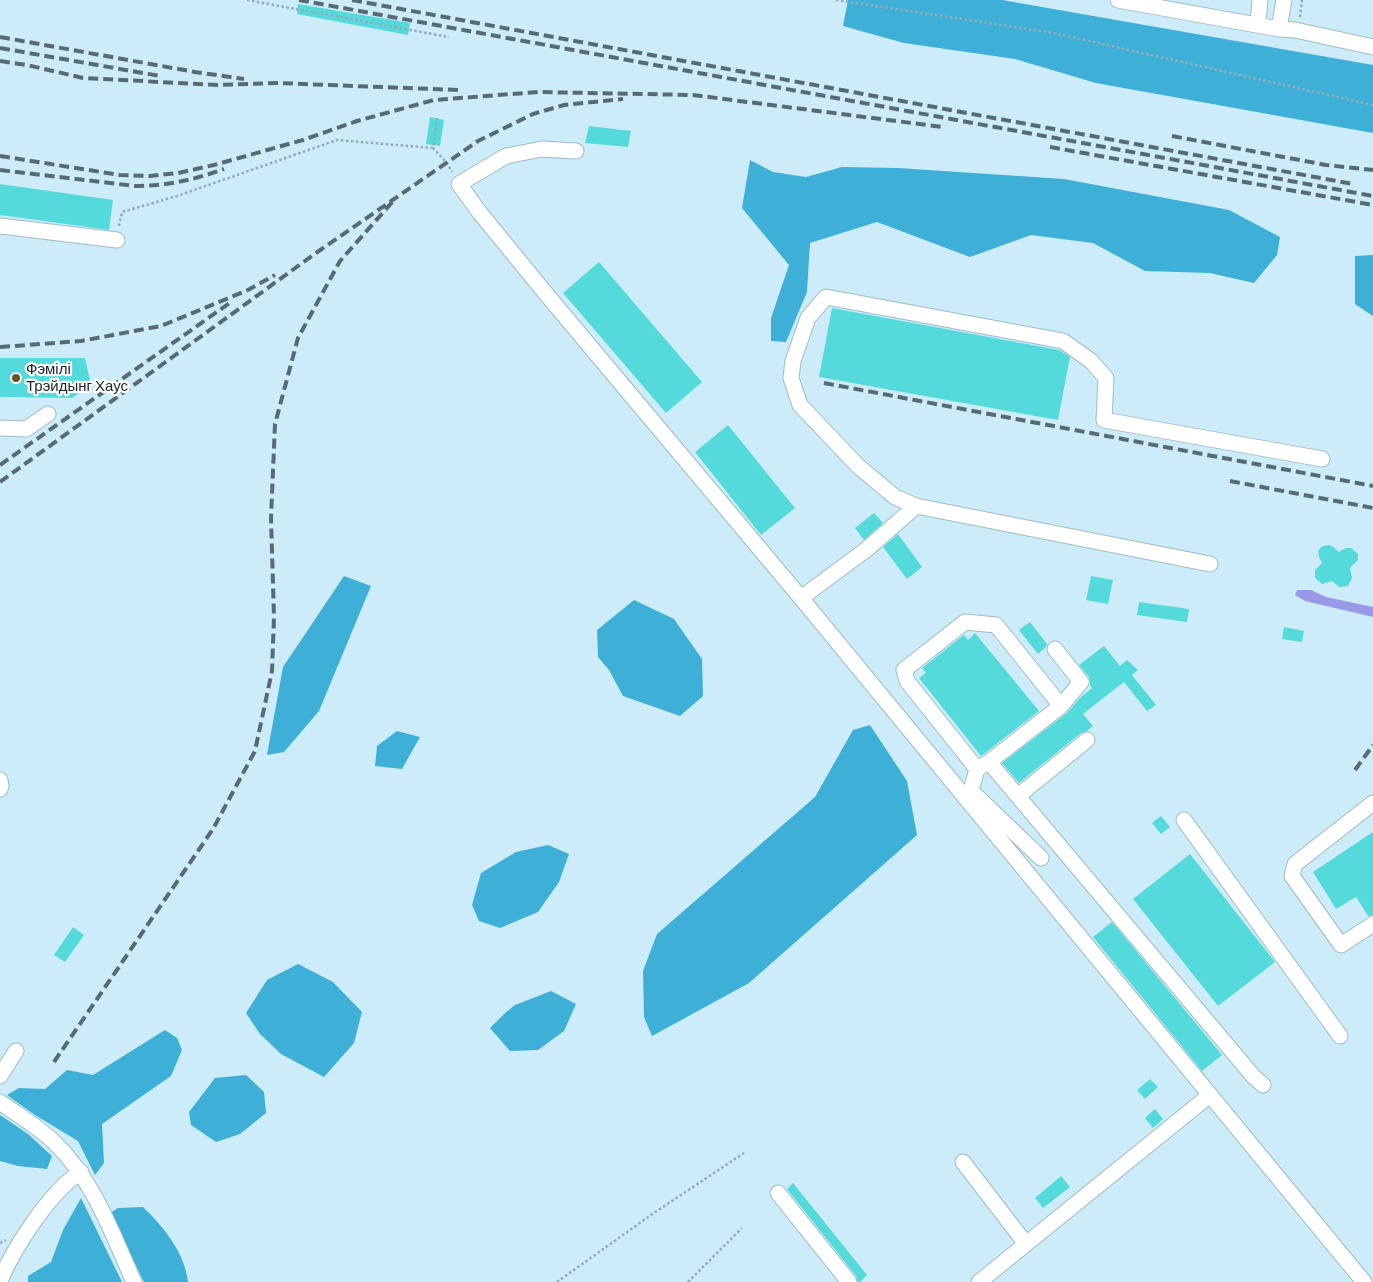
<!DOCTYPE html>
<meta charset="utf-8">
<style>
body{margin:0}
canvas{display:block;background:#ccecfa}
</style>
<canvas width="1373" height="1282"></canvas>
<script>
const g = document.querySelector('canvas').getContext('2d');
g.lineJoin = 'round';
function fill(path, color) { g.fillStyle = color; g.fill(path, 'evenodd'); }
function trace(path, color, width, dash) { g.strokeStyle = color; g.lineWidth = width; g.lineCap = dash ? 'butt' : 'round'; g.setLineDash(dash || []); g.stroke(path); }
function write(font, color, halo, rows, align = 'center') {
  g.font = font + ' Barlow,sans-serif'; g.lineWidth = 4.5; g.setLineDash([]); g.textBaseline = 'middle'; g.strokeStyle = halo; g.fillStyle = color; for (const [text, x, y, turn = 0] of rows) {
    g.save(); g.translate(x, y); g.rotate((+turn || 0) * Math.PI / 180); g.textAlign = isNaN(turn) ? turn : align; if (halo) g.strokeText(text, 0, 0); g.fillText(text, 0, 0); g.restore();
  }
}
fill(new Path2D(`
 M848 0H1002L1373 65V133L1096 83 1015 59 904 43 843 26Z
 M750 160 773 172 806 177 842 167 898 168 1064 179 1229 210 1280 237 1277 255 1254 283 1210 273 1145 271 1093 243 1031 235 970 257 877 222 810 243 807 292 786 342 771 341V318L789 265 742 208Z
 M1373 255V316L1355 304V256Z
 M344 576 371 586 319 711 284 752 267 755 283 667Z
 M634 600 674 619 702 659 703 696 680 716 623 696 609 670 598 657 597 630Z
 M870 725 907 781 917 835 749 983 652 1036 644 1017 643 971 657 934 815 797 853 730Z
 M397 731 420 737 402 769 375 766 377 746Z
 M548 845 569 854 559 882 538 912 500 928 479 921 472 905 481 873 516 852Z
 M298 964 333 982 362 1012 354 1043 324 1077 281 1054 260 1034 246 1013 267 980Z
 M551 991 576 1004 564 1031 538 1050 510 1051 490 1028 504 1014 515 1005Z
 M165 1030 177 1038 182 1050 171 1076 102 1124 104 1163 95 1175 78 1141 35 1115 7 1095 19 1088 45 1089 67 1070 93 1075Z
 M246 1075 264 1092 266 1113 240 1134 216 1142 191 1125 189 1112 215 1078Z
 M0 1115 28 1134 52 1156 47 1169 18 1166 0 1161Z
 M81 1198 122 1282H28V1276L51 1262 63 1230Z
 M143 1207C163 1226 185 1253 188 1282H144L110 1213 118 1208Z`), '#3eb0d7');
fill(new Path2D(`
 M1297 590H1311L1326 597 1373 607V617L1305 601 1295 595Z`), '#9999e8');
fill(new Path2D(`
 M298 4 410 23 408 35 297 14Z
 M430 117 444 120 440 146 426 144Z
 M589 126 631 131 628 147 585 143Z
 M0 184 113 200 109 230 0 215Z
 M599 262 702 382 666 413 563 293Z
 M832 308 1059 350 1070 357 1058 420 819 377Z
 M0 358H85L91 385 72 398 0 397Z
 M728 425 795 508 761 535 695 452Z
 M874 513 883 523 864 540 855 528Z
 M898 534 922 567 907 579 883 547Z
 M1327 545 1332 546 1339 552 1346 548H1351L1358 554V560L1350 568 1352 578 1348 586 1339 587 1332 581 1322 584 1315 578V570L1322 563 1319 557 1318 551 1321 547Z
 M1091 576 1113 580 1108 604 1086 600Z
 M1139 602 1189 609 1187 622 1137 615Z
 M1030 622 1047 644 1046 647 1038 654 1019 630Z
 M1284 627 1304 631 1302 642 1282 639Z
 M975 633 1039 711 981 756 919 678 926 673 922 668 964 635 968 640Z
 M1104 646 1120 666 1127 660 1138 670 1132 675 1156 705 1147 711 1124 682 1083 714 1093 726 1087 731 1081 733 1019 783 1002 763 1067 713 1080 698 1092 688 1090 685 1089 677 1079 665Z
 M1161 816 1170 827 1161 834 1152 823Z
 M1373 832V915L1368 916 1356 897 1336 909 1313 872Z
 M1190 854 1275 962 1218 1006 1133 899Z
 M1112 922 1222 1055 1202 1071 1093 937Z
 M73 927 84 935 65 962 54 955Z
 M1150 1079 1158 1087 1145 1099 1137 1090Z
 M1155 1109 1163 1119 1153 1128 1145 1118Z
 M1061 1176 1070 1187 1043 1208 1035 1198Z
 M793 1183 867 1275 860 1282H858L856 1276 787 1189Z`), '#55dadb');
const minor = new Path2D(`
 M1118 0 1279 29 1295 30 1373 47
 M1258 24 1260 0
 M1279 29 1284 0
 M576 151 542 149 506 156 459 184 480 213 547 295 801 598 1364 1282
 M0 226 117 240
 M0 428 26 429 48 414
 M1210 564 916 506 895 497 858 466 800 405 791 378 793 361 808 318 826 297 1063 341 1091 361 1106 378 1104 420 1322 459
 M801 598 867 549 916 506
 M1055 649 1081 682 1061 706
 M977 769 907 681 904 670 965 622 996 625 1061 706 989 762
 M0 780 1 786 0 789
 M970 790 1041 858
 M1018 796 1087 740
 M965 798 972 787 977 769 989 762 1253 1076 1263 1085
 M1373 803 1295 864 1292 876 1341 945 1373 924
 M1184 820 1340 1036
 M0 1076 16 1051
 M0 1102C18 1115 39 1127 55 1143 94 1181 112 1233 134 1282
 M963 1162 1026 1244
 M778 1193 849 1282
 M0 1281C13 1249 51 1190 81 1172
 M979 1282 1210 1095`);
trace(minor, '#9dbcc9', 17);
trace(new Path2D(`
 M247 0 449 37
 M836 0 1054 33 1373 105
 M1300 17 1302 0
 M437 118 433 148 446 162 452 172
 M119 226 122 212 177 196 337 140 433 148
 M0 1243 6 1240
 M557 1282 651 1215 744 1153
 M688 1282 742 1228`), '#92abb7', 2.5, [2.5, 2.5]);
trace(minor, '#fff', 15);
trace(new Path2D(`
 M299 0 1373 196
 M352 0 1353 184
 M0 37 195 72 244 79
 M0 48 160 76
 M0 61 27 65 83 78 218 85 277 83 458 90
 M1172 136 1326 165 1373 170
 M1050 147 1373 205
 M0 156 120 175 150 176 178 173 214 165 303 140 357 121 434 100 538 92 693 95 943 127
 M0 170 135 186C166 186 194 180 224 169
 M0 347 81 341 161 326 248 290 275 275
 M824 383 1373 486
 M0 465 231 302
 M1230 481 1373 508
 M0 482 316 253 478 141 533 114 564 105 623 99
 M1355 770 1373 745
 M54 1062 213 829 255 751 272 671 274 617 271 518 275 424 298 338 340 261 395 199`), '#586b73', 4, [10, 5]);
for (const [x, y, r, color] of [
 [16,378,5,"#6b5022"]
]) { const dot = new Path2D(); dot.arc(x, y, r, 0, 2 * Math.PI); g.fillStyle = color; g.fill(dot); trace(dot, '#fff', 2); }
write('15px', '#182429', '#fff', [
 ["Фэмілі",26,369],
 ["Трэйдынг Хаус",26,386]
], 'left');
</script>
